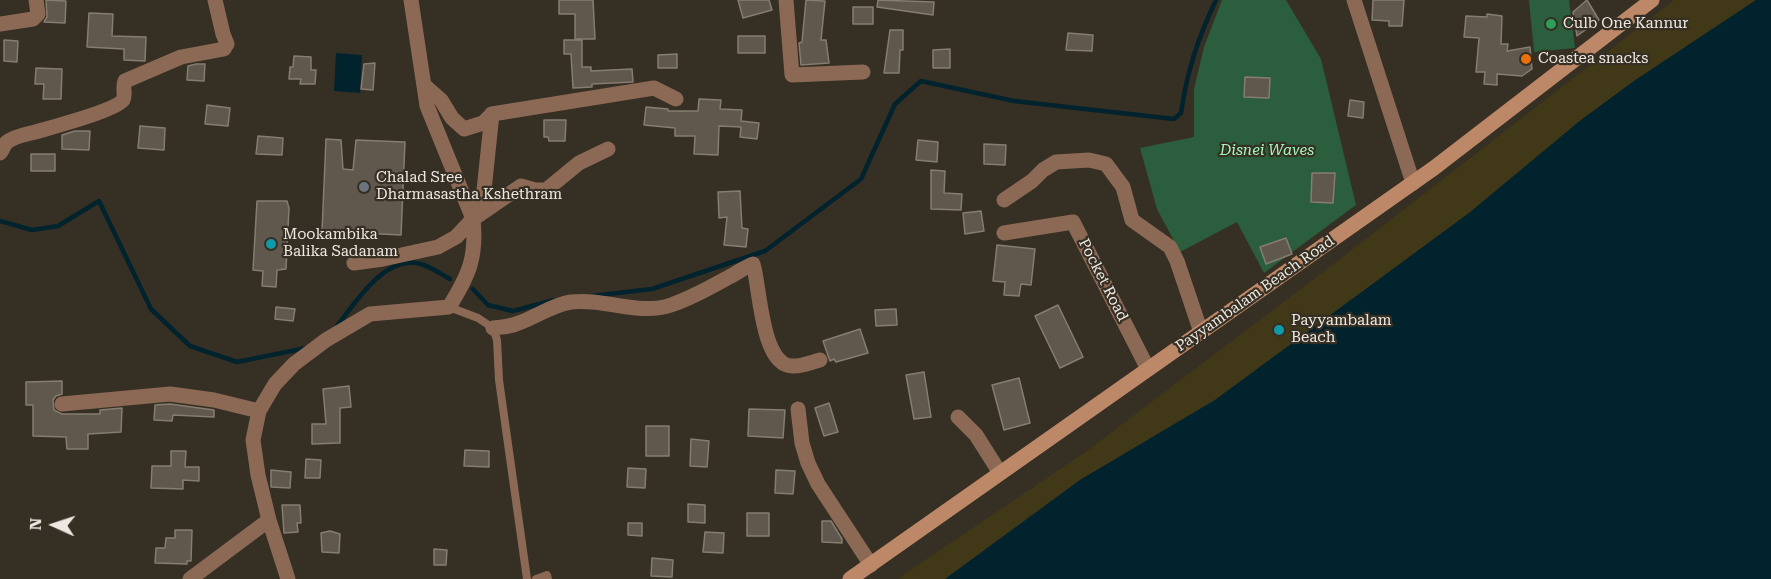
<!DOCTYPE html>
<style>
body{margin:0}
#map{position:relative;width:1771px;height:579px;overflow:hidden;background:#362f24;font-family:"Roboto Serif",serif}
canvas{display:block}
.north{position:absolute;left:24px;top:495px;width:60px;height:60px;-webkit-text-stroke:4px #362f24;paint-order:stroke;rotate:273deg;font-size:16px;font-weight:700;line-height:24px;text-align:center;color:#ede8e1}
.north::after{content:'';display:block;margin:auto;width:21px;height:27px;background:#ede8e1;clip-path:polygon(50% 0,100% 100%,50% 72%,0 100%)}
</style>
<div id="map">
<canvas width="1771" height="579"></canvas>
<div class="north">N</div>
</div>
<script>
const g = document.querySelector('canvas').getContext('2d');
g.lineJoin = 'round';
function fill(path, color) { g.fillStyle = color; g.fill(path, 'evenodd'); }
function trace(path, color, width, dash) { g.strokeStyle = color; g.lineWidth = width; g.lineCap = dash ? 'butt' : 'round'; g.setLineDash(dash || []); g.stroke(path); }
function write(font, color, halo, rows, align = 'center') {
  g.font = font + ' "Roboto Serif",serif'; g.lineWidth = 4.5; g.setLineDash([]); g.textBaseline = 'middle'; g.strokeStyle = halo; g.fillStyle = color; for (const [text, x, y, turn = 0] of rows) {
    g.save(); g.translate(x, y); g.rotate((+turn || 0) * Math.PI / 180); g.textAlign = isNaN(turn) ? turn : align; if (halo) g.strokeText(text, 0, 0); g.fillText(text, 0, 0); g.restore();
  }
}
fill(new Path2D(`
 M1222 0H1286L1321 59 1356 205 1264 273 1237 222 1180 252 1157 209 1140 148 1194 137V89L1204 47Z
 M1529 0H1569L1575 48 1534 52Z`), '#2a5e3d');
fill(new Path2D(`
 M1674 0H1756L1634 81 1581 120 1469 213 1215 400 1080 480 945 579H897L1084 453 1340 259Z`), '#403817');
fill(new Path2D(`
 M1756 0H1771V579H945L1080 480 1215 400 1469 213 1581 120 1634 81Z
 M336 53 362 55 360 93 334 91Z`), '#00232e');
trace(new Path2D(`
 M0 221 32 230 58 226 99 201 151 309 190 346 237 362 306 348
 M473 289 488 305 513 311 554 300
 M592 296 652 289 765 251 861 179 895 104 921 81 1014 101 1174 119 1181 113C1187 71 1198 38 1216 0
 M337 326C355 303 386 253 421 264 431 267 441 274 450 279`), '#00232e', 4.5);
const building = new Path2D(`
 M46 0 66 1 65 23 44 22 47 17Z
 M559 0H593L595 39H575V14H559Z
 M738 0H769L772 10 743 18Z
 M806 0 825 1 821 40H826L829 63 801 65 799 43 802 42Z
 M878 0 934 2 933 15 877 7Z
 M1373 0H1404L1402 26H1389V21L1372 20Z
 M1587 0 1599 20 1577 36 1573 12Z
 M853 7H873V24H853Z
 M89 13 113 14 112 36 146 37 145 61 124 60V49L87 47Z
 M1487 14 1502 16 1501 44H1508L1507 51 1530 47 1532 69 1522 76 1497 74V85L1484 84 1485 72H1476L1479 38 1464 37 1466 16 1487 17Z
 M890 30H903V50H900L899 73H884Z
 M1068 33 1093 35 1092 51 1066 50Z
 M738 36H765V53H738Z
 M4 40 18 41 17 62 4 61Z
 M564 40H582V67H591V71L632 69 633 82 592 84V87L573 88 571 54H564Z
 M950 49V68H933V50Z
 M677 54V68H658V55Z
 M294 56 311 57V70H316L315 84H300L301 79H289L290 67H293Z
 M375 63 373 90 361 89 364 64Z
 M196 64H205L204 81 187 80 188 66Z
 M36 68 62 69 61 99H43L44 84H35Z
 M1245 77 1270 78 1269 98 1244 97Z
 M699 99 721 100 720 109 742 110 741 121 759 123 757 139 740 137 741 127 719 126 718 155 694 154 695 136H675V128L644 125 646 107 668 109V111H698Z
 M1350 100 1364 102 1363 118 1348 116Z
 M207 105 230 108 228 126 205 124Z
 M544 120H566L565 141H549L548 137H544Z
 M140 126 165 128 164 150 138 148Z
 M75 131H90L89 150 62 149V135Z
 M258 136 283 138 282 155 256 154Z
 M326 139 341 140 343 169 353 170 356 140 405 142 401 235 322 231Z
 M918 140 938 142 937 162 916 160Z
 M984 144 1006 145 1005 165 984 164Z
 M31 154H55V171H31Z
 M931 170 945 171 944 193 962 194 961 210 931 209Z
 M1312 173H1335L1333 203 1311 202Z
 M740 191 742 228 748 229 746 247 724 245 727 217 719 218 718 192Z
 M257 201H287L289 208 286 269 277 270 276 287 262 286 263 271 253 270Z
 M981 211 984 231 965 234 963 213Z
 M1286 238 1292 254 1266 264 1260 247Z
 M997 245 1035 249 1031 285 1021 284 1019 296 1004 295 1005 282 993 281Z
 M1058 305 1083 357 1060 368 1035 316Z
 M276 307 295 309 293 321 275 319Z
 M896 309 897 325 876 326 875 310Z
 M860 329 868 353 836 362 834 359 830 361 823 341Z
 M924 372 931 417 914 419 906 375Z
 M1019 378 1030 423 1004 430 992 385Z
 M62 381V394L56 396 53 400 54 410 62 414H100V410L122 408 121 432 88 434V449H67L66 437 33 436V405H26V382Z
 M349 386 351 407 340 408V443L312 444V424H326L323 389Z
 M829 403 838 432 824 436 815 408Z
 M170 404 214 410V417L173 415 172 421 154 420 155 405Z
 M749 409 785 410 783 438 748 436Z
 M646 426H669V456H646Z
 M691 439 709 441 707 467 690 466Z
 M465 450 489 451V467L464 466Z
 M171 451H186L185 467H199V481L183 480V489L151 488 152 466H171Z
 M306 459 321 460 320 478H305Z
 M628 468 646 469 645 488 627 487Z
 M271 470 291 472 290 488 271 487Z
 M776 470 795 471 793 494 775 493Z
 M688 504 705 505V523L688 522Z
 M282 505H300L301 523H297L298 532 284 533Z
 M747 513H769V536H747Z
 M822 521H831L842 539V543L822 542Z
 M628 523H642V536L628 535Z
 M175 530H192L191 561H187V564L155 563 156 548H165L166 538H175Z
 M330 531 340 534 339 553 322 552 321 533Z
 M705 532 724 533 723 553 703 552Z
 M434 549 447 550 446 565H434Z
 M652 558 673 560 672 577 651 576Z`);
fill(building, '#60584c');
trace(building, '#857d70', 1.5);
trace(new Path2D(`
 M449 307 478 318 493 328 497 340 499 380 527 579
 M536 579 547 575 548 579`), '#8b6955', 8);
trace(new Path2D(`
 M786 0 792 75 863 72
 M1354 0 1413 183
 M0 24 33 19 38 14 36 0
 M424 85 441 100 452 118 464 129 483 123 492 114
 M0 153C3 150 4 144 7 142 16 135 29 134 39 131 53 127 116 110 123 100 126 94 122 88 125 81L181 57 224 49 227 44 223 34 215 0
 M1004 200 1032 181 1043 170 1056 162 1089 160 1106 164 1123 187 1132 220 1170 247 1177 261 1201 332
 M473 219 484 190 492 114 654 88 676 99
 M1004 233 1073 222 1148 369
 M354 263 383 259 438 247 456 237 473 219 521 186 535 190H546L579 163 608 149
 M493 328C501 327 509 327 516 324 535 318 551 305 571 302 605 298 639 316 671 305 692 298 711 287 729 277 738 273 744 267 753 264 760 286 761 365 792 366 800 367 812 362 820 360
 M62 404 170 394 214 400 259 411
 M798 409 802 443 808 463 818 484 871 565
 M958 417 976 435 1000 473
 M269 520 288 579
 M190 579 269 520 258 475 253 440 259 411 275 384 294 364 326 340 370 314 449 307C469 275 477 257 473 219L427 106 411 0`), '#8b6955', 15);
trace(new Path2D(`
 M850 579 1434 168 1652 0`), '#bd8868', 15);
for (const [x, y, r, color] of [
 [1551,24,6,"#2e9e5b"],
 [1526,59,6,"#e8710a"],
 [364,187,6,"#6b7280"],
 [271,244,6,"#0f9aa8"],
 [1279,330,6,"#0f9aa8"]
]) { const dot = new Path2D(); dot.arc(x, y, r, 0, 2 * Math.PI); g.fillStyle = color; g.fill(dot); trace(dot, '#362f24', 2); }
write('15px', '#ede8e1', '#362f24', [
 ["Culb One Kannur",1563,24],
 ["Coastea snacks",1538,59],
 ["Chalad Sree",376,178],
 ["Dharmasastha Kshethram",376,195],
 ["Mookambika",283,235],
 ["Balika Sadanam",283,252],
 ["Payyambalam",1291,321],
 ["Beach",1291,338]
], 'left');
write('italic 15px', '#a3fabe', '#362f24', [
 ["Disnei Waves",1267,151]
]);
write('15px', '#ede8e1', '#362f24', [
 ["Pocket Road",1103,280,63],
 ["Payyambalam Beach Road",1255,294,-35]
]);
</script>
